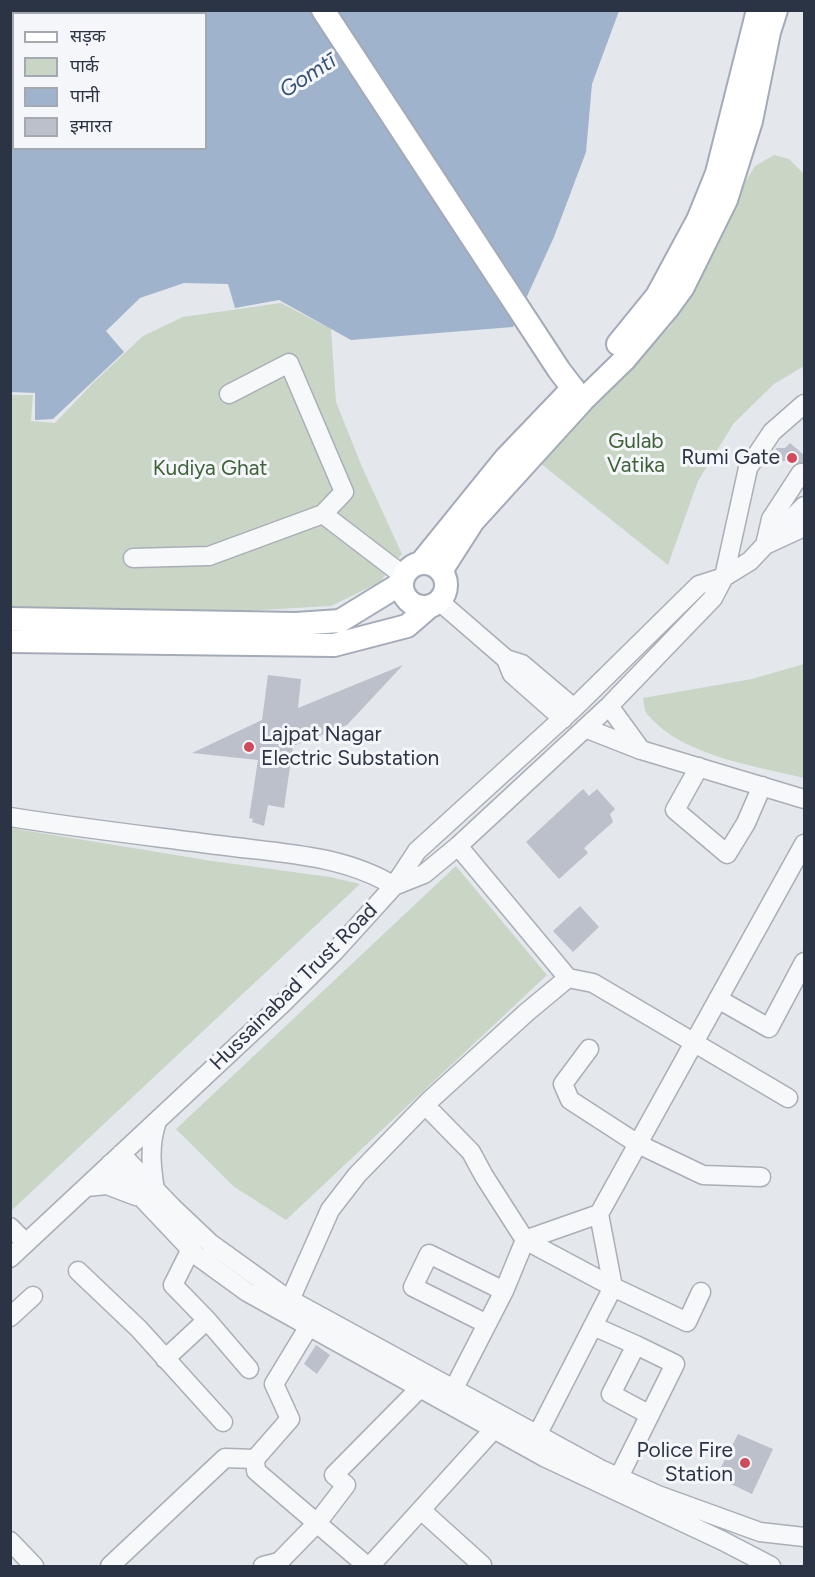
<!DOCTYPE html>
<meta charset="utf-8">
<style>
body{margin:0}
#map{position:relative;width:815px;height:1577px;overflow:hidden;background:#e4e7ec;font-family:Figtree,"Noto Sans Devanagari",sans-serif}
canvas{display:block}
.frame{position:absolute;inset:0;border:12px solid #2b3445;pointer-events:none}
.legend{position:absolute;left:12px;top:12px;width:195px;height:138px;box-sizing:border-box;background:#f4f6f9;border:2px solid #a4a8b1;margin:0;padding:8px 10px;list-style:none;font-size:18px;color:#2b3445}
.legend li{display:flex;align-items:center;gap:12px;height:30px}
.legend b{width:30px;border:2px solid #a4a8b1}
</style>
<div id="map">
<canvas width="815" height="1577"></canvas>
<div class="frame"></div>
<ul class="legend">
<li><b style="height:8px;background:#fff"></b>सड़क</li>
<li><b style="height:16px;background:#c9d6c5"></b>पार्क</li>
<li><b style="height:16px;background:#9fb4cc"></b>पानी</li>
<li><b style="height:16px;background:#bbc0ca"></b>इमारत</li>
</ul>
</div>
<script>
const g = document.querySelector('canvas').getContext('2d');
g.lineJoin = 'round';
function fill(path, color) { g.fillStyle = color; g.fill(path, 'evenodd'); }
function trace(path, color, width, dash) { g.strokeStyle = color; g.lineWidth = width; g.lineCap = dash ? 'butt' : 'round'; g.setLineDash(dash || []); g.stroke(path); }
function write(font, color, halo, rows, align = 'center') {
  g.font = font + ' Figtree,sans-serif'; g.lineWidth = 6; g.setLineDash([]); g.textBaseline = 'middle'; g.strokeStyle = halo; g.fillStyle = color; for (const [text, x, y, turn = 0] of rows) {
    g.save(); g.translate(x, y); g.rotate((+turn || 0) * Math.PI / 180); g.textAlign = isNaN(turn) ? turn : align; if (halo) g.strokeText(text, 0, 0); g.fillText(text, 0, 0); g.restore();
  }
}
fill(new Path2D(`
 M774 155 789 159 804 174V366L774 384 734 423 698 481 668 565 535 459 671 326 730 207 755 166Z
 M281 303 331 329 336 402 362 467 402 554 380 582 331 606 208 613 11 608V395H33L31 421 55 423 94 382 143 336 183 317Z
 M804 664V778C755 766 682 756 648 715 644 711 644 703 643 698L752 679Z
 M11 828 212 861 330 877 360 884 11 1211Z
 M456 866 547 975 286 1220 233 1186 176 1129Z`), '#c9d6c5');
fill(new Path2D(`
 M186 11H619L592 84 586 152 554 237 513 327 351 340 279 300 235 308 228 284 184 283 140 298 106 331 124 352 53 419 35 420V393L11 392V106L13 105 14 148H206V14L182 13Z`), '#9fb4cc');
fill(new Path2D(`
 M790 443 804 455V463L795 464 790 460 782 461 778 457 776 448H785Z
 M403 665 347 725 293 746 284 808 268 805 264 826 252 822 253 819 249 818 258 760 192 753 262 720 268 675 301 679 298 708Z
 M583 789 589 796 597 789 615 809 610 814 613 822 584 848 588 853 559 879 526 842Z
 M580 906 599 927 573 952 553 931Z
 M316 1345 330 1355 317 1374 304 1364Z
 M738 1434 773 1449 752 1494 716 1477Z`), '#bbc0ca');
const minor = new Path2D(`
 M229 394 289 363 344 492 323 514
 M774 536 804 506
 M765 545 771 519 801 473
 M133 558 209 556 323 514 404 576
 M439 601 506 659 522 664 574 708
 M506 659 512 674 563 719
 M609 706 641 750
 M585 728 641 750 804 799
 M699 767 675 810 727 854 746 823 762 786
 M10 817C79 828 149 836 218 845 277 853 342 854 394 886
 M394 886 417 851 574 708 699 585 724 577 750 561 765 545 804 527
 M568 978 593 983 788 1098
 M718 999 769 1028 804 962
 M589 1049 563 1084 570 1100 638 1144 703 1175 761 1177
 M425 1105 471 1152 484 1176 525 1240 613 1287 687 1322 701 1292
 M121 1154 173 1208 210 1243 285 1297 600 1469 658 1495 760 1532 804 1537
 M110 1164 196 1255 247 1292 544 1457 723 1541 771 1566
 M86 1187 107 1185 136 1196
 M155 1190C151 1165 149 1145 157 1121
 M10 1227 26 1243
 M191 1249 173 1285 207 1320 249 1369
 M10 1258 282 1004 335 951 394 886 424 874 458 846 609 706 713 598 724 577 748 468 772 432 804 404
 M78 1271 139 1329 223 1422
 M286 1309 330 1210 357 1175 429 1101 527 1012 568 978 458 846
 M10 1317 33 1296
 M314 1318 274 1384 290 1419 255 1459 256 1471 367 1566
 M487 1324 413 1287 429 1254 504 1291
 M593 1326 636 1345
 M165 1359 207 1320
 M449 1398 504 1291 525 1240 599 1214
 M532 1445 613 1287 599 1214 804 844
 M613 1489 675 1364 636 1345 611 1394 650 1415
 M421 1510 482 1565
 M10 1541 34 1566
 M110 1566 225 1458 255 1459
 M263 1566 279 1562 317 1523 346 1485 334 1475 420 1388
 M370 1566 494 1429`);
const major = new Path2D(`
 M323 10 559 370 581 399
 M618 344 657 296 698 220 717 173 758 10
 M421 563 506 458 573 388
 M402 585a22 22 0 1 1 44 0a22 22 0 1 1-44 0Z
 M441 571 473 521 583 400 624 360 667 309 683 287 726 200 751 121 769 32 776 10
 M10 619 296 624 340 621 402 583
 M10 641 334 645 407 626 430 606`);
trace(minor, '#a9aeb7', 21);
trace(major, '#a3abb8', 26);
trace(minor, '#f7f8fa', 18);
trace(major, '#fff', 22);
for (const [x, y, r, color] of [
 [792,458,6,"#d1495b"],
 [249,747,6,"#d1495b"],
 [745,1463,6,"#d1495b"]
]) { const dot = new Path2D(); dot.arc(x, y, r, 0, 2 * Math.PI); g.fillStyle = color; g.fill(dot); trace(dot, '#f4f6f9', 2); }
write('21px', '#3f6138', '#f4f6f9', [
 ["Gulab",636,442],
 ["Vatika",636,466],
 ["Kudiya Ghat",210,469]
]);
write('21px', '#2b3445', '#f4f6f9', [
 ["Rumi Gate",780,458],
 ["Lajpat Nagar",261,735,"left"],
 ["Electric Substation",261,759,"left"],
 ["Police Fire",733,1451],
 ["Station",733,1475]
], 'right');
write('21px', '#2b3445', '#f4f6f9', [
 ["Hussainabad Trust Road",294,987,-45]
]);
write('italic 22px', '#34527a', '#f4f6f9', [
 ["Gomtī",308,76,-33]
]);
</script>
